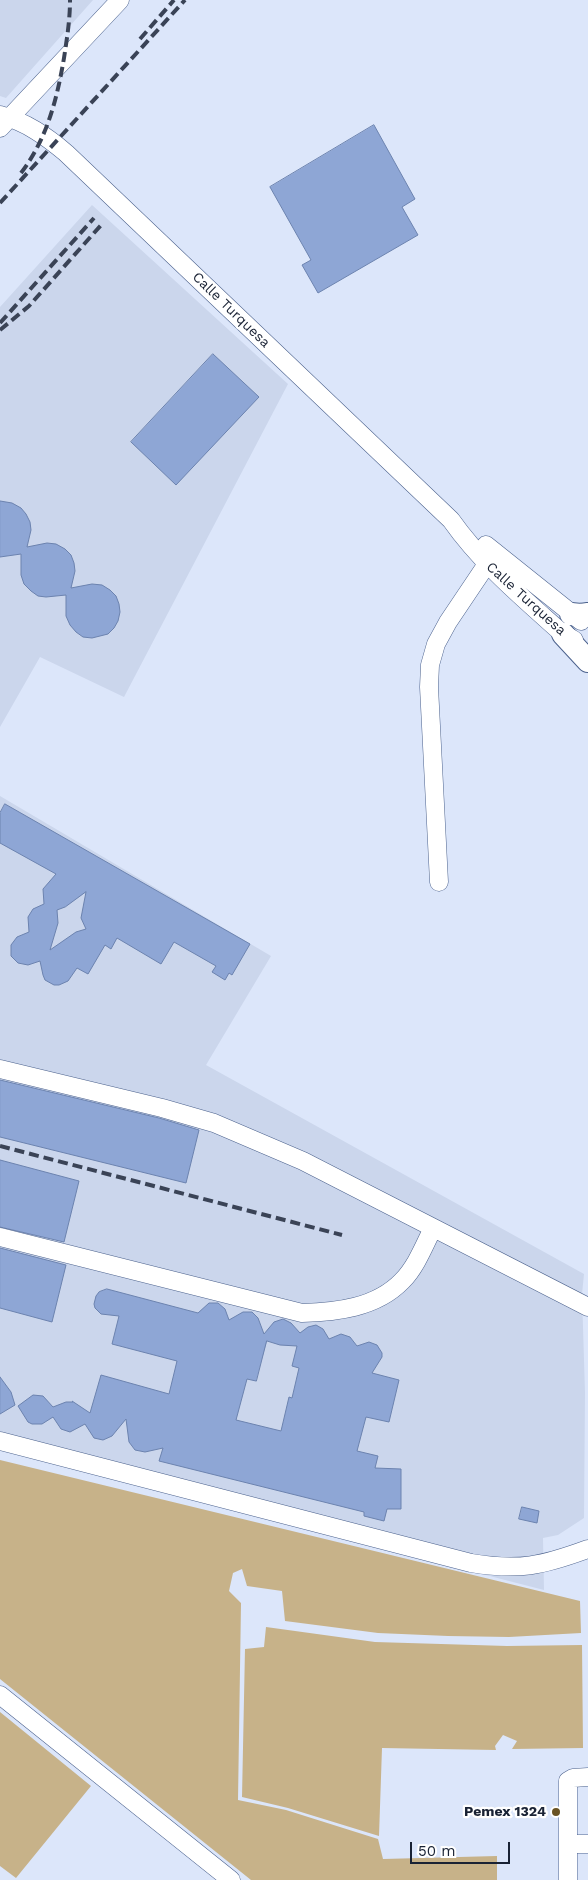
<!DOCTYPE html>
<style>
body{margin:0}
#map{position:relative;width:588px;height:1880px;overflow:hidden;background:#dce6fa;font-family:"Work Sans",sans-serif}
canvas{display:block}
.scale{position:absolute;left:410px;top:1842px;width:100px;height:22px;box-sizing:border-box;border:2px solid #192234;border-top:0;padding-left:6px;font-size:15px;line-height:18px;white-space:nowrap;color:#192234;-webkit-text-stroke:4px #fff;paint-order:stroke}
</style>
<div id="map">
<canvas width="588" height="1880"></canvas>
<div class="scale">50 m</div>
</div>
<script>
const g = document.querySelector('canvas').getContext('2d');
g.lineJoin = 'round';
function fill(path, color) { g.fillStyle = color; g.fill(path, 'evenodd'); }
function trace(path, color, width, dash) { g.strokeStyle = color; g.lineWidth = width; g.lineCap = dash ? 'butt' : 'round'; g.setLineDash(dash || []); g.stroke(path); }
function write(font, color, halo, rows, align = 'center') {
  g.font = font + ' "Work Sans",sans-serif'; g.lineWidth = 4.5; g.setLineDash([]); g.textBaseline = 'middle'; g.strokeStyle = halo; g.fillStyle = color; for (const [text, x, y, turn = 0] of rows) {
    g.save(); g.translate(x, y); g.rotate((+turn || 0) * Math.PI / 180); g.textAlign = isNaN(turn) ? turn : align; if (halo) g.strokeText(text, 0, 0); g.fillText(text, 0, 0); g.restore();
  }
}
fill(new Path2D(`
 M0 0H93L6 98 0 96Z
 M92 205 288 384 124 697 40 657 0 727V307Z
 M0 796 271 956 206 1065 584 1274 582 1294 585 1393 584 1518 558 1535 543 1538 544 1590 0 1450Z`), '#cbd6ec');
fill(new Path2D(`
 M0 1460 580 1601 581 1633 509 1637 448 1636 378 1633 285 1621 282 1591 247 1586 242 1569 233 1573 229 1591 241 1603 238 1800 286 1810 378 1839 383 1859 497 1856V1880H251L0 1679Z
 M266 1627 375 1642 507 1646 582 1645 583 1748 512 1749 517 1741 503 1735 495 1746 496 1750 382 1748 379 1836 288 1808 242 1797 245 1649 264 1647Z
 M0 1712 91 1786 16 1878 0 1866Z`), '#c7b289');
const building = new Path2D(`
 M374 125 415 199 402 207 418 235 318 293 302 265 311 260 270 187Z
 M213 354 259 397 176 485 131 442Z
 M0 501 12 503 21 508 26 514 30 522 31 530 27 547 47 543 56 544 65 549 71 555 74 563 75 571 71 588 92 584 102 585 110 590 116 596 119 604 120 612 118 621 114 628 108 634 92 638 83 637 76 632 70 625 66 616V595L46 597 38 596 31 591 24 584 21 575V554L0 557Z
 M5 804 250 944 232 975 229 973 225 980 212 972 216 966 174 942 161 964 117 938 111 949 105 945 88 974 77 968 68 981 59 985H54L45 980 43 975 40 961 28 965 18 963 11 956V945L17 937 29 932 28 917 33 909 44 904 43 889 56 874 0 843V813ZM86 892 81 918 86 929 76 932 50 950 58 923 57 910 65 907Z
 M0 1080 159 1118 199 1130 186 1183 0 1137Z
 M0 1160 79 1181 64 1242 0 1227Z
 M0 1248 66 1265 52 1322 0 1308Z
 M107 1289 198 1313 209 1303H218L225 1309 229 1320 243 1312H252L258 1318 264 1334 274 1322 283 1319 291 1323 300 1333 308 1327 316 1325 323 1329 329 1339 341 1334 350 1337 357 1346 369 1342 377 1345 382 1353V1357L372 1373 399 1380 389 1422 366 1417 357 1451 378 1456 375 1468 401 1469V1509H387L384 1521 364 1516V1512L159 1461 163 1448 145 1452 135 1450 129 1442 126 1419 112 1436 103 1440 94 1438 85 1424 70 1432 61 1429 53 1417 42 1424H32L28 1422 18 1406 33 1395 43 1396 53 1407 66 1402H73L72 1401 90 1413 101 1375 169 1394 177 1361 112 1344 119 1316 101 1314 95 1308 94 1304 96 1296 99 1292ZM267 1341 280 1345 297 1346 292 1366 299 1368 292 1398 289 1397 281 1431 236 1420 247 1379 256 1381Z
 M0 1377 11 1392 15 1405 0 1414Z
 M522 1507 539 1511 537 1523 519 1519Z`);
fill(building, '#8ea6d5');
trace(building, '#6c83af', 1);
const minor = new Path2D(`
 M0 115C26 122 46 136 66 153L451 520C482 564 524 599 563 634L574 640
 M0 128 120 0
 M486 545 581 621
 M439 882 429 687 430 665 436 644 448 622 495 552
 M0 1069 162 1108 214 1123 303 1161 588 1307
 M0 1237 302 1313C336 1312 376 1308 402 1281 416 1267 424 1246 433 1228
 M0 1441 471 1563C519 1571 542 1566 588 1549
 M0 1695 231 1880
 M568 1844H588
 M568 1880V1781L573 1778 588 1777`);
const major = new Path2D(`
 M571 614 581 615 588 614
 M563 634 588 661`);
trace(minor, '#4c628d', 19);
trace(major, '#4c628d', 24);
trace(minor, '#fff', 18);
trace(major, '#fff', 22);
trace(new Path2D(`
 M140 39 174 0
 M21 173C47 139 57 99 64 58 67 38 70 20 70 0
 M0 203 185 0
 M0 323 94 218
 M0 330 29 306 102 224
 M0 1146 342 1235`), '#3a4356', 4, [10, 5]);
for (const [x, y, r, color] of [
 [556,1812,5,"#6a5323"]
]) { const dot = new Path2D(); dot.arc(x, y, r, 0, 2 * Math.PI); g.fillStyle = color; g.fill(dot); trace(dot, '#fff', 2); }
write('14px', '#192234', '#fff', [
 ["Calle Turquesa",231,310,44],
 ["Calle Turquesa",526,599,42]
]);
write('bold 14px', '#192234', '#fff', [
 ["Pemex 1324",546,1812]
], 'right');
</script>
